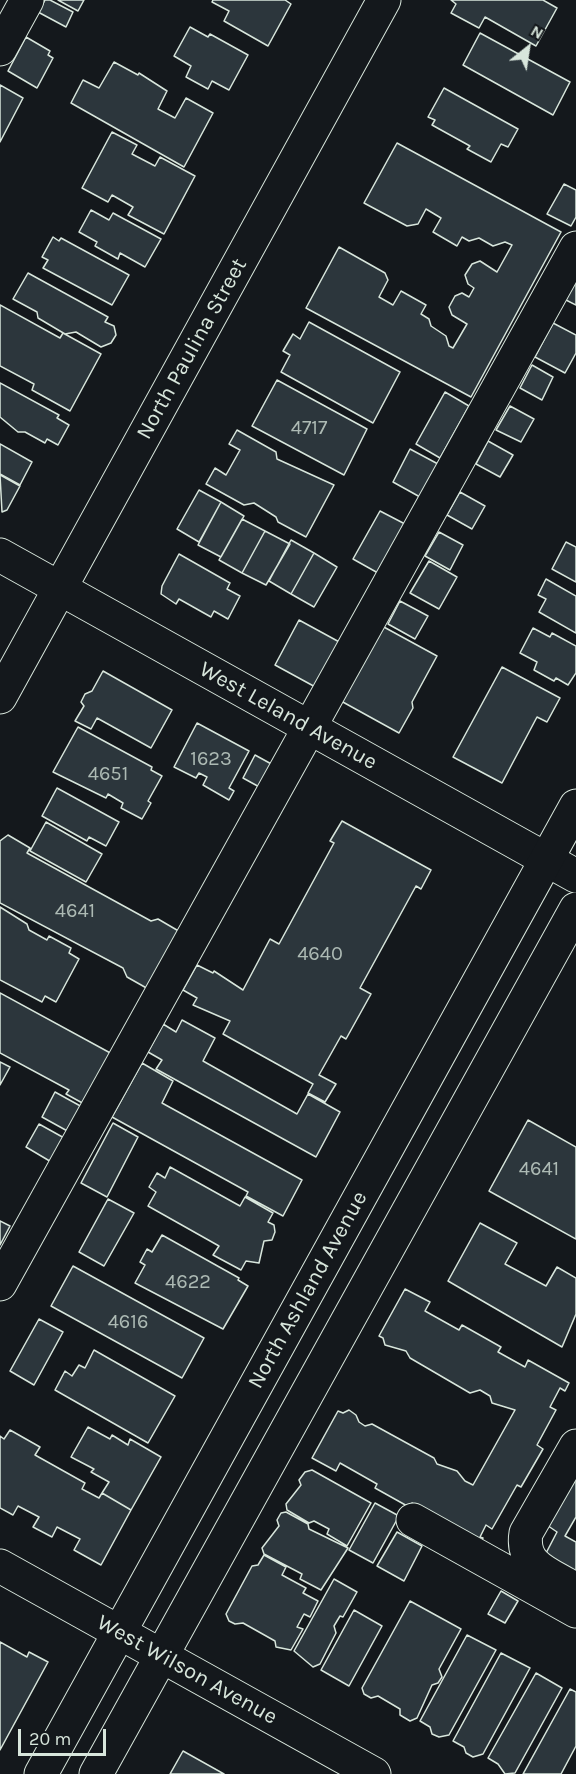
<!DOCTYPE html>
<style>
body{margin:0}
#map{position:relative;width:576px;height:1774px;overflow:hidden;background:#14181c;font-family:Karla,sans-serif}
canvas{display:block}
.north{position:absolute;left:498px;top:18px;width:60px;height:60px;-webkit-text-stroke:4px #14181c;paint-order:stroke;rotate:30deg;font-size:16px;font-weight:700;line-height:24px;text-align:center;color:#d8e6dc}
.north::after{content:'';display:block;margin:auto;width:21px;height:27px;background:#d8e6dc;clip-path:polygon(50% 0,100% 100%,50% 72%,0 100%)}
.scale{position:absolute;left:18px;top:1729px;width:88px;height:27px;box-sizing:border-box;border:3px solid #d8e6dc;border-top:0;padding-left:8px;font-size:18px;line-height:21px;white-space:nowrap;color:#d8e6dc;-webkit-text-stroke:4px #14181c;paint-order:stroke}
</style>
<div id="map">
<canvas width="576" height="1774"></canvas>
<div class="north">N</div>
<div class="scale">20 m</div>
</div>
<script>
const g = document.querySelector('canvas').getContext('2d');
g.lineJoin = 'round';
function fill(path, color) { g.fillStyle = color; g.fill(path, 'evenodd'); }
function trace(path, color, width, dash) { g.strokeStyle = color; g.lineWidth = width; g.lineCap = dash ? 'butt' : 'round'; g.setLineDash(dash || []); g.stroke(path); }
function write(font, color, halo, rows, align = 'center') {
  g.font = font + ' Karla,sans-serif'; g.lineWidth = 4.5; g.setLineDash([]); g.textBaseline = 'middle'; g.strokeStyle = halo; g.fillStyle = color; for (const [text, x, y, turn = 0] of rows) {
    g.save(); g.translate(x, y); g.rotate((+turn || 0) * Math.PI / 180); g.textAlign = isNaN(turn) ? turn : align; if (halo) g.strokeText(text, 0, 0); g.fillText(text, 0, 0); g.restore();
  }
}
const building = new Path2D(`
 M45 0H50L73 12 66 27 38 12Z
 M58 0H84L78 11Z
 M213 0H285L291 4 268 46 224 21 229 11 212 2Z
 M543 0 557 8 536 46 485 17 479 28 451 13 456 4 451 0Z
 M190 27 208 37 210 34 248 55 229 90 212 81 208 89 186 77 191 66 174 56Z
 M480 33 570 82 553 115 463 65Z
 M26 37 50 51 48 55 53 58 37 88 8 71Z
 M114 62 138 75 139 73 167 91 158 109 175 118 186 98 213 113 184 167 71 103 83 80 99 88Z
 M0 85 23 98 0 142Z
 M444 88 518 129 508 147 501 144 491 162 467 149 470 146 432 125 435 120 428 117Z
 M112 132 137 145 132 154 155 166 160 157 195 176 164 234 128 215 133 207 112 195 108 202 82 188Z
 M397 143 561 232 471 397 306 308 339 247 385 273 388 280 379 297 393 305 401 291 426 305 421 314 429 319 431 326 446 336 449 346 453 348 467 324 452 315 449 307 455 296 462 293 469 297 474 288 468 284 465 275 472 264 480 261 497 272 512 245 505 242 493 246 479 238 469 241 462 237 457 246 433 232 441 218 426 209 418 224 407 226 364 203Z
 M564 184 576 190V217L571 226 547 214Z
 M91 210 109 220 113 213 161 239 145 267 120 253 118 259 95 246 97 242 79 232Z
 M53 237 59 241 61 238 129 275 112 305 43 268 48 260 42 257Z
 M28 273 108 317 105 322 114 326 116 335 111 343 101 347 76 332 65 334 38 318 37 312 13 299Z
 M576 277V305L564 299Z
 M0 305 60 338 63 333 101 354 70 411 32 390 34 384 0 366Z
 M309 322 400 372 373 423 281 372 290 355 283 351 293 334 300 339Z
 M553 323 576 335V353L565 373 535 357Z
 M532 365 553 377 542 400 520 388Z
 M277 380 367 429 344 475 252 426Z
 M0 383 59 415 57 418 69 425 58 445 47 439 45 443 25 432H18L0 417Z
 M445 392 469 406 440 458 416 444Z
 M510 406 534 419 521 442 496 430Z
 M237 430 276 452 277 459 334 485 306 537 278 522 276 517 254 503 244 505 206 484 215 468 226 475 240 450 229 444Z
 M488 441 513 455 500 477 476 464Z
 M0 444 32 462 20 485 0 474Z
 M410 449 438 464 420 497 393 482Z
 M0 475 20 486 7 510 2 512Z
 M199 490 221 502 199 542 177 529Z
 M460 492 485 506 472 529 447 515Z
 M221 502 244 516 221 557 198 545Z
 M380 511 405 524 378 573 353 559Z
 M242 519 265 531 242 573 219 560Z
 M265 531 290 544 266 585 242 573Z
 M439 532 463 545 450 570 425 556Z
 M291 540 314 553 291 594 269 581Z
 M566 542 576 547V582L552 569Z
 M314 553 337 567 314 607 291 594Z
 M179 554 230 583 227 589 240 596 228 619 214 611 211 617 179 599 176 604 161 594 162 586Z
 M429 561 457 577 439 609 410 593Z
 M546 579 576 596V633L539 612 546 599 538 595Z
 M400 601 428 616 415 639 388 624Z
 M299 620 343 644 319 689 275 665Z
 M382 626 437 656 412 702 413 708 399 733 341 701Z
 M533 628 550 637 552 633 576 646V673L568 685 556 678 554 681 534 670 537 662 520 653Z
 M502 667 560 698 547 722 537 717 502 783 453 757Z
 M103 671 172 710 151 748 97 718 91 729 75 721 84 706 81 702 85 694 92 691Z
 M197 723 249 751 229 788 234 791 229 800 203 785 207 777 199 773 196 778 174 767Z
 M78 727 152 767 151 770 162 776 148 801 151 803 142 819 121 808 123 803 108 794 106 798 53 772Z
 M255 755 275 766 263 789 243 778Z
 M57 788 119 822 106 846 89 837 87 841 42 816Z
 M342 821 431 870 421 889 416 886 360 988 371 994 346 1039 341 1036 319 1075 336 1084 325 1102 308 1093 313 1084 223 1034 230 1021 193 1005 197 998 183 990 197 965 213 973 214 971 243 990 270 939 279 944 334 843 330 841Z
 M46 822 102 854 86 882 30 851Z
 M8 835 30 848 27 853 151 921 158 919 182 933 150 990 127 977 123 968 0 903V841Z
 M0 907 27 924 29 930 47 940 49 936 71 948 69 953 79 959 56 1002 45 996 42 1002 0 980Z
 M0 993 114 1055 86 1105 66 1094 69 1090 0 1053Z
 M182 1020 215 1038 203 1061 297 1114 308 1094 340 1112 316 1157 156 1069 162 1060 148 1052 163 1024 176 1032Z
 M0 1062 10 1067 0 1085Z
 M142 1063 173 1081 162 1103 302 1180 283 1216 246 1196 248 1192 112 1117Z
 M55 1092 84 1108 71 1133 42 1117Z
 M528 1120 576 1147V1239L489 1191Z
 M113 1123 138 1137 107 1197 81 1183Z
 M39 1124 66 1139 53 1163 26 1147Z
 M170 1167 240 1206 245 1197 273 1213 268 1222 274 1225 275 1232 272 1240 264 1241 259 1263 246 1261 241 1270 213 1255 219 1246 148 1206 156 1192 149 1187 157 1173 165 1178Z
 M108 1199 134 1213 104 1266 79 1252Z
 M0 1221 10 1226 0 1245Z
 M480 1223 517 1243 505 1264 546 1286 557 1267 576 1278V1314L562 1347 448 1281Z
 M162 1235 239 1278 238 1280 248 1286 223 1329 135 1283 145 1265 140 1262 147 1249 152 1252Z
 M73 1266 204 1338 182 1378 51 1306Z
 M405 1289 430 1302 425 1311 459 1330 462 1325 501 1347 498 1352 525 1367 528 1360 569 1383 565 1391 560 1388 550 1407 556 1410 537 1445 543 1449 521 1487 517 1485 492 1529 486 1525 480 1537 483 1538 480 1545 412 1503 409 1507 375 1488 377 1484 340 1463 336 1471 312 1458 338 1411 343 1413 349 1410 356 1415 359 1422 365 1426 372 1424 434 1458 437 1464 457 1471 465 1481 473 1485 515 1410 492 1403 490 1396 480 1390 470 1393 410 1358 406 1351 385 1345 383 1338 379 1336Z
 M39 1319 63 1332 34 1385 10 1371Z
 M94 1350 175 1396 148 1443 55 1390 65 1371 72 1376 79 1365 85 1368Z
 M88 1427 110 1439 112 1435 128 1445 130 1439 161 1457 131 1510 102 1493 109 1482 91 1472 94 1469 71 1457Z
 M10 1430 40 1447 35 1455 85 1483 82 1489 99 1498 102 1493 131 1510 101 1565 74 1550 80 1539 57 1527 52 1537 33 1527 39 1517 18 1506 13 1515 0 1508V1436L4 1439Z
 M312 1470 371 1503 347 1546 327 1534 329 1529 314 1521 309 1523 287 1510 286 1504 301 1485 299 1480 305 1472Z
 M576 1472V1517L565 1536 576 1542V1576L544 1557 557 1532 541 1521Z
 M375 1503 399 1516 373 1563 349 1550Z
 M286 1512 308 1524 309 1529 348 1548 321 1590 300 1579 302 1574 264 1554 262 1548 279 1526 277 1520 281 1513Z
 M397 1532 422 1546 404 1581 377 1566Z
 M264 1555 286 1567 282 1575 306 1588 303 1593 318 1601 310 1617 304 1614 297 1627 303 1629 291 1650 276 1647 275 1641 243 1623 235 1624 229 1621 226 1614 252 1566 258 1565Z
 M334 1579 357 1592 343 1617 340 1616 334 1626 336 1633 320 1664 313 1667 294 1651Z
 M501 1591 518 1601 505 1623 488 1614Z
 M410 1601 461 1629 439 1669 442 1677 438 1683 432 1685 417 1718 410 1721 400 1715V1709L378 1696 371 1698 364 1694 362 1688Z
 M354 1610 382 1626 349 1686 321 1670Z
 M467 1635 496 1650 449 1735 439 1737 432 1734 430 1727 420 1721Z
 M0 1642 27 1657 29 1652 48 1662 0 1750Z
 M501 1653 530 1668 483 1754 473 1757 466 1753 464 1747 453 1741Z
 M536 1673 562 1688 515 1773 505 1774 498 1764 488 1758Z
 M570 1689 576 1692V1746L561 1774H523Z
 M183 1751 224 1774H170Z`);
fill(building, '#2c363c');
trace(building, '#d8e6dc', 1.5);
const minor = new Path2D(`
 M0 49 27 0
 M0 555 576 876
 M0 697 384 0
 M0 1284 576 248
 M413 1520 576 1611
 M0 1566 374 1774
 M566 1584C544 1572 521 1563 526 1533L576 1446`);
const major = new Path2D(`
 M41 1774 576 806
 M96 1774 576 909`);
trace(minor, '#d8e6dc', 35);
trace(major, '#d8e6dc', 35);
trace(minor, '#14181c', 33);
trace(major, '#14181c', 33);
write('20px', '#adbab4', null, [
 ["4717",309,428],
 ["1623",211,759],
 ["4651",108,774],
 ["4641",75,911],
 ["4640",320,954],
 ["4641",539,1169],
 ["4622",188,1282],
 ["4616",128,1322]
]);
write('22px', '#d8e6dc', '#14181c', [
 ["North Paulina Street",192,349,-61],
 ["West Leland Avenue",288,716,29],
 ["North Ashland Avenue",308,1290,-61],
 ["West Wilson Avenue",187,1670,29]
]);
</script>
